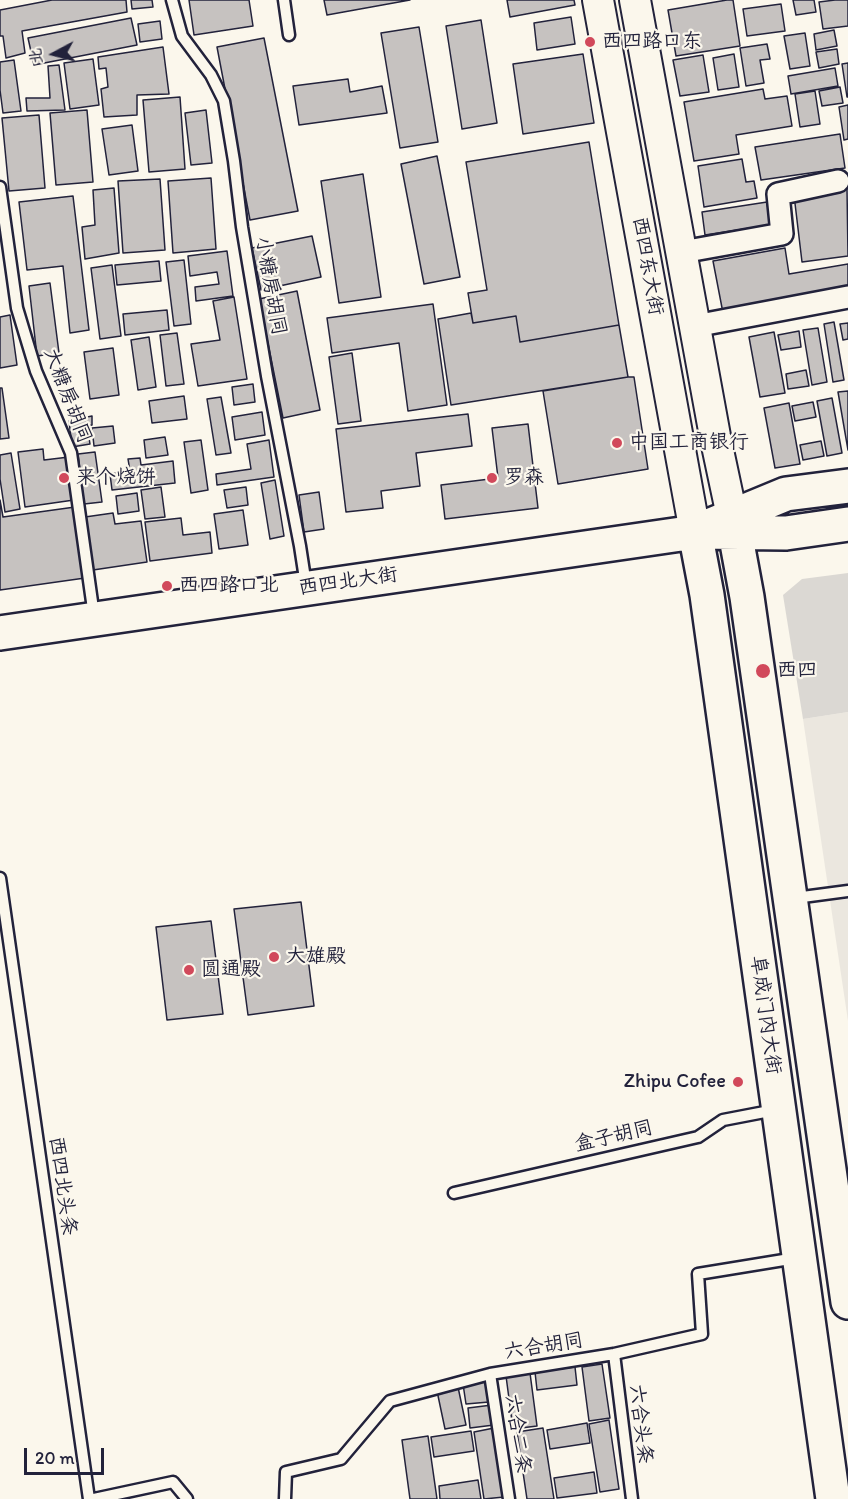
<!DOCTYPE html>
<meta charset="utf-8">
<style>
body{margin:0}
#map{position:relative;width:848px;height:1499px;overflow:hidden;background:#fbf7ec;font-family:Itim,"LXGW WenKai TC",sans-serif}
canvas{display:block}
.north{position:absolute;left:24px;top:24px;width:60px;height:60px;-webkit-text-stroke:4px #fbf7ec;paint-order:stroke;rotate:263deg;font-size:16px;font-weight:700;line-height:24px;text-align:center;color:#22223b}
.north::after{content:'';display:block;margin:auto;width:21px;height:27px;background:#22223b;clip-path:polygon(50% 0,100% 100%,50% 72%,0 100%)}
.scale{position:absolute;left:24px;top:1448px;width:80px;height:27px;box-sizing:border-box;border:3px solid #22223b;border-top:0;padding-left:8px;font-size:18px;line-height:21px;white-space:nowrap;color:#22223b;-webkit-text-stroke:4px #fbf7ec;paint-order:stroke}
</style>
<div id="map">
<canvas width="848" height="1499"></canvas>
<div class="north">北</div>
<div class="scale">20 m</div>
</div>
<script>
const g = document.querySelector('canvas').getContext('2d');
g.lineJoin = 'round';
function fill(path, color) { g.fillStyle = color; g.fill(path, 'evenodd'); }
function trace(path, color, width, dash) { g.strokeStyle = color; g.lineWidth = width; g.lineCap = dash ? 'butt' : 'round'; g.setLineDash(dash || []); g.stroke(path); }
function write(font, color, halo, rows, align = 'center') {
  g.font = font + ' Itim,"LXGW WenKai TC",sans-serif'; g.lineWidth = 4.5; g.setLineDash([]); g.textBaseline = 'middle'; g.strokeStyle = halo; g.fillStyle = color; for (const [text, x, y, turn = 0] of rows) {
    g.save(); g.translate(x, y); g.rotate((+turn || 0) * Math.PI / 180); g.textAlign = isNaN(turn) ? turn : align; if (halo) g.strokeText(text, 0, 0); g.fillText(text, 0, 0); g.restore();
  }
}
fill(new Path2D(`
 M848 712V1021L803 719Z`), '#ebe7df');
fill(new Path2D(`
 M848 573V712L803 719 783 595 802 579Z`), '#dbd8d3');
const building = new Path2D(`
 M52 0H126L127 12 22 31 25 53 6 58 3 36H0V10Z
 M131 0H152L153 7 132 9Z
 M189 0H249L253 26 194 35Z
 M324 0H410L327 15Z
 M507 0H574L575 5 510 17Z
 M727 0H733L740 46 676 56 668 10Z
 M793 0H814L816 12 796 15Z
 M835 0H848V26L823 29 819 2Z
 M781 4 785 31 747 36 743 9Z
 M571 17 575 44 537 50 534 23Z
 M131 18 137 45 34 65 28 38Z
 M481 20 497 123 462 129 446 26Z
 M160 21 162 39 140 42 138 24Z
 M419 27 438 142 400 148 381 33Z
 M834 30 837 46 816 50 814 34Z
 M805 33 810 66 790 69 784 36Z
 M264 38 298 211 250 220 217 47Z
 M767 44 770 59 760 60 764 83 746 86 740 48Z
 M163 47 169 94 137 95V115L104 117 101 89 108 87 106 68 99 69 98 57Z
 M837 49 839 64 819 68 816 52Z
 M583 54 594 123 523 134 513 64Z
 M734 54 739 87 718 90 713 58Z
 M703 55 709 92 680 96 673 60Z
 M93 59 99 105 70 109 64 63Z
 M14 60 21 111 3 113 0 90V62Z
 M848 63V97H847L842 64Z
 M59 65 65 110 27 111 26 98H50L48 66Z
 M835 68 838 86 791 94 788 76Z
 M348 79 350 92 382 86 387 113 299 125 293 86Z
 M840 87 843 103 822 106 819 91Z
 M763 89 765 99 787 96 792 126 736 135 739 154 694 161 684 102Z
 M815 91 820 124 800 127 795 94Z
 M180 97 185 169 149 172 143 100Z
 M848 105V139L844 140 839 107Z
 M87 110 93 182 56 185 50 113Z
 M206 110 212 163 191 165 185 113Z
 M39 115 45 188 9 191 2 118Z
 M132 125 138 171 109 175 102 129Z
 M840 134 845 168 761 180 755 147Z
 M589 142 619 325 520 342 516 316 473 323 468 293 487 290 466 162Z
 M437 156 460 277 424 284 401 164Z
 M742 159 746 182 754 181 757 198 704 207 698 166Z
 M363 174 381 297 339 303 321 181Z
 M211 178 216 249 173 253 168 181Z
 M160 179 165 250 123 253 118 181Z
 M114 188 119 253 85 259 82 227 95 225 93 190Z
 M847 189 848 256 802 262 794 195Z
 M73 196 89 330 70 333 63 266 27 270 19 202Z
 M767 202 770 225 705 235 702 212Z
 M312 236 321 277 261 290 252 248Z
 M785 248 789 274 848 264V290L723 313 713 261Z
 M227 251 233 296 196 301 195 287 219 284 217 272 190 276 188 256Z
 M184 260 191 324 174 326 166 262Z
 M159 261 161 281 117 285 115 265Z
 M112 265 121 336 100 339 91 268Z
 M50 283 59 353 37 356 29 286Z
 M297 291 320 410 283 418 259 299Z
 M234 297 247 379 198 386 191 344 220 340 213 301Z
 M433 304 447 405 408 411 399 343 332 353 327 318Z
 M167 310 169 330 125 335 123 314Z
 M471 313 473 323 516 316 520 342 619 325 628 377 451 405 438 319Z
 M10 315 17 365 0 368V317Z
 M834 322 844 380 833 382 824 324Z
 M848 323V339L843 340 840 324Z
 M818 328 827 382 812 385 803 330Z
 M799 331 801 347 781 350 778 335Z
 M774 332 785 393 760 397 749 337Z
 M177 333 184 384 166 386 160 335Z
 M149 337 156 387 138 390 131 340Z
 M113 348 119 395 90 399 84 352Z
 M352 353 361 421 338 424 329 357Z
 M806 370 809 386 788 389 786 374Z
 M628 377H634L648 469 558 484 543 391Z
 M253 384 255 402 234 405 232 387Z
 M0 388H2L9 438 0 439Z
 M848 391V450L838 392Z
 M184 396 187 419 152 423 149 401Z
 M221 397 231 453 216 455 207 399Z
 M832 398 842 453 827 456 817 401Z
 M813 402 816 417 795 421 792 406Z
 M789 403 800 464 775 468 764 408Z
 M262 412 265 435 235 440 232 417Z
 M468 414 472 446 416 453 420 486 381 491 383 508 346 512 336 429Z
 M92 416V425L87 426 90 444 72 447 69 421Z
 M528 424 538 508 445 519 441 485 498 478 492 428Z
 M113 426 115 443 94 446 92 428Z
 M165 437 168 455 146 458 144 440Z
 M201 440 208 490 191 493 184 442Z
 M269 440 274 477 217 485 216 474 251 469 247 444Z
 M821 441 824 456 803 460 800 445Z
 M43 449 44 460 69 457 74 500 25 507 18 452Z
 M95 452 102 502 84 504 78 454Z
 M11 453 20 509 5 512 0 479V455Z
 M140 458 141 465 173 461 175 483 112 490 110 474 130 471 128 459Z
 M275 480 284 536 270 539 261 483Z
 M161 487 165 517 145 519 141 490Z
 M246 487 248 505 227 508 224 490Z
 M319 492 324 529 304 532 299 495Z
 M137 493 139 511 118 514 116 496Z
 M0 500 3 517 75 507 85 578 0 590Z
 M243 510 248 545 219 549 214 514Z
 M113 513 115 524 141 521 147 562 93 570 85 517Z
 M181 518 183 535 210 532 212 553 150 561 145 522Z
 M301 902 314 1006 248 1015 234 909Z
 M211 921 223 1014 167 1020 156 927Z
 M602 1364 610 1418 589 1421 582 1367Z
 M575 1367 577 1385 537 1390 535 1372Z
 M530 1373 537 1426 513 1429 506 1376Z
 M487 1381 489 1402 466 1404 463 1384Z
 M458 1387 466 1425 445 1429 437 1391Z
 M492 1405 494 1425 470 1428 468 1408Z
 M609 1420 619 1489 600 1492 589 1424Z
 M587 1423 590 1443 550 1449 547 1430Z
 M494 1428 504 1497 484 1499 474 1432Z
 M543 1428 554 1499H527L517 1432Z
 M471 1431 474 1451 434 1457 431 1437Z
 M428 1436 437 1499H410L402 1440Z
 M594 1472 597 1493 557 1498 554 1478Z
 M478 1480 481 1499H440L439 1486Z`);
fill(building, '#c6c2c0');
trace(building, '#22223b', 1.5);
const lane = new Path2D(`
 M172 0 182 36 211 75 224 101 234 161 242 227 267 376 300 546 306 585
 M284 0 289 35
 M0 187 17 308 36 371 71 453 94 616
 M0 878 89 1499
 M795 898 848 891
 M454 1193 698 1137 723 1120 775 1110
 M614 1354 632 1499
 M490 1374 509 1499
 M94 1499 173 1482 187 1499
 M285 1499 286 1472 341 1459 390 1401 490 1374 614 1354 702 1334 698 1274 796 1258`);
const street = new Path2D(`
 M682 252 782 234 778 194 838 181
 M695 326 848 297`);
const secondary = new Path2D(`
 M598 0 695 532
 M635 0 715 436 732 516`);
const primary = new Path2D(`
 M732 516 747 597 848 1302
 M711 525 786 494 848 486
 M695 532 707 595 833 1499
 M0 633 695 532 786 533 848 524`);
trace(lane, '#22223b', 15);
trace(street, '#22223b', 26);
trace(secondary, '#22223b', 34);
trace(primary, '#22223b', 38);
trace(lane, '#fbf7ec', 10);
trace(street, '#fbf7ec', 21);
trace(secondary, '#fbf7ec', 30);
trace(primary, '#fbf7ec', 33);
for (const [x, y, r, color] of [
 [590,42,6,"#d1495b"],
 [617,443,6,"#d1495b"],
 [64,478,6,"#d1495b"],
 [492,478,6,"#d1495b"],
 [167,586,6,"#d1495b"],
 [763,671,8,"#d1495b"],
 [274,957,6,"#d1495b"],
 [189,970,6,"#d1495b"],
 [738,1082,6,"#d1495b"]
]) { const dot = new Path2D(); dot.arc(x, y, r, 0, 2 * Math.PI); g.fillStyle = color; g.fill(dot); trace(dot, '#fbf7ec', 2); }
write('20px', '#22223b', '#fbf7ec', [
 ["西四路口东",602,42],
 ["中国工商银行",629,443],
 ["来个烧饼",76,478],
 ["罗森",504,478],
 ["西四路口北",179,586],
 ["西四",777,671],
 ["大雄殿",286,957],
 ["圆通殿",201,970],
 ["Zhipu Cofee",726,1082,"right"]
], 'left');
write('20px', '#22223b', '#fbf7ec', [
 ["西四东大街",647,266,80],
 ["小糖房胡同",270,286,80],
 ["大糖房胡同",67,396,69],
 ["西四北大街",348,582,-8],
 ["阜成门内大街",765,1015,82],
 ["盒子胡同",614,1137,-13],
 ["西四北头条",62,1186,82],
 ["六合胡同",544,1347,-9],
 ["六合头条",640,1424,83],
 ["六合二条",517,1434,81]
]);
</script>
